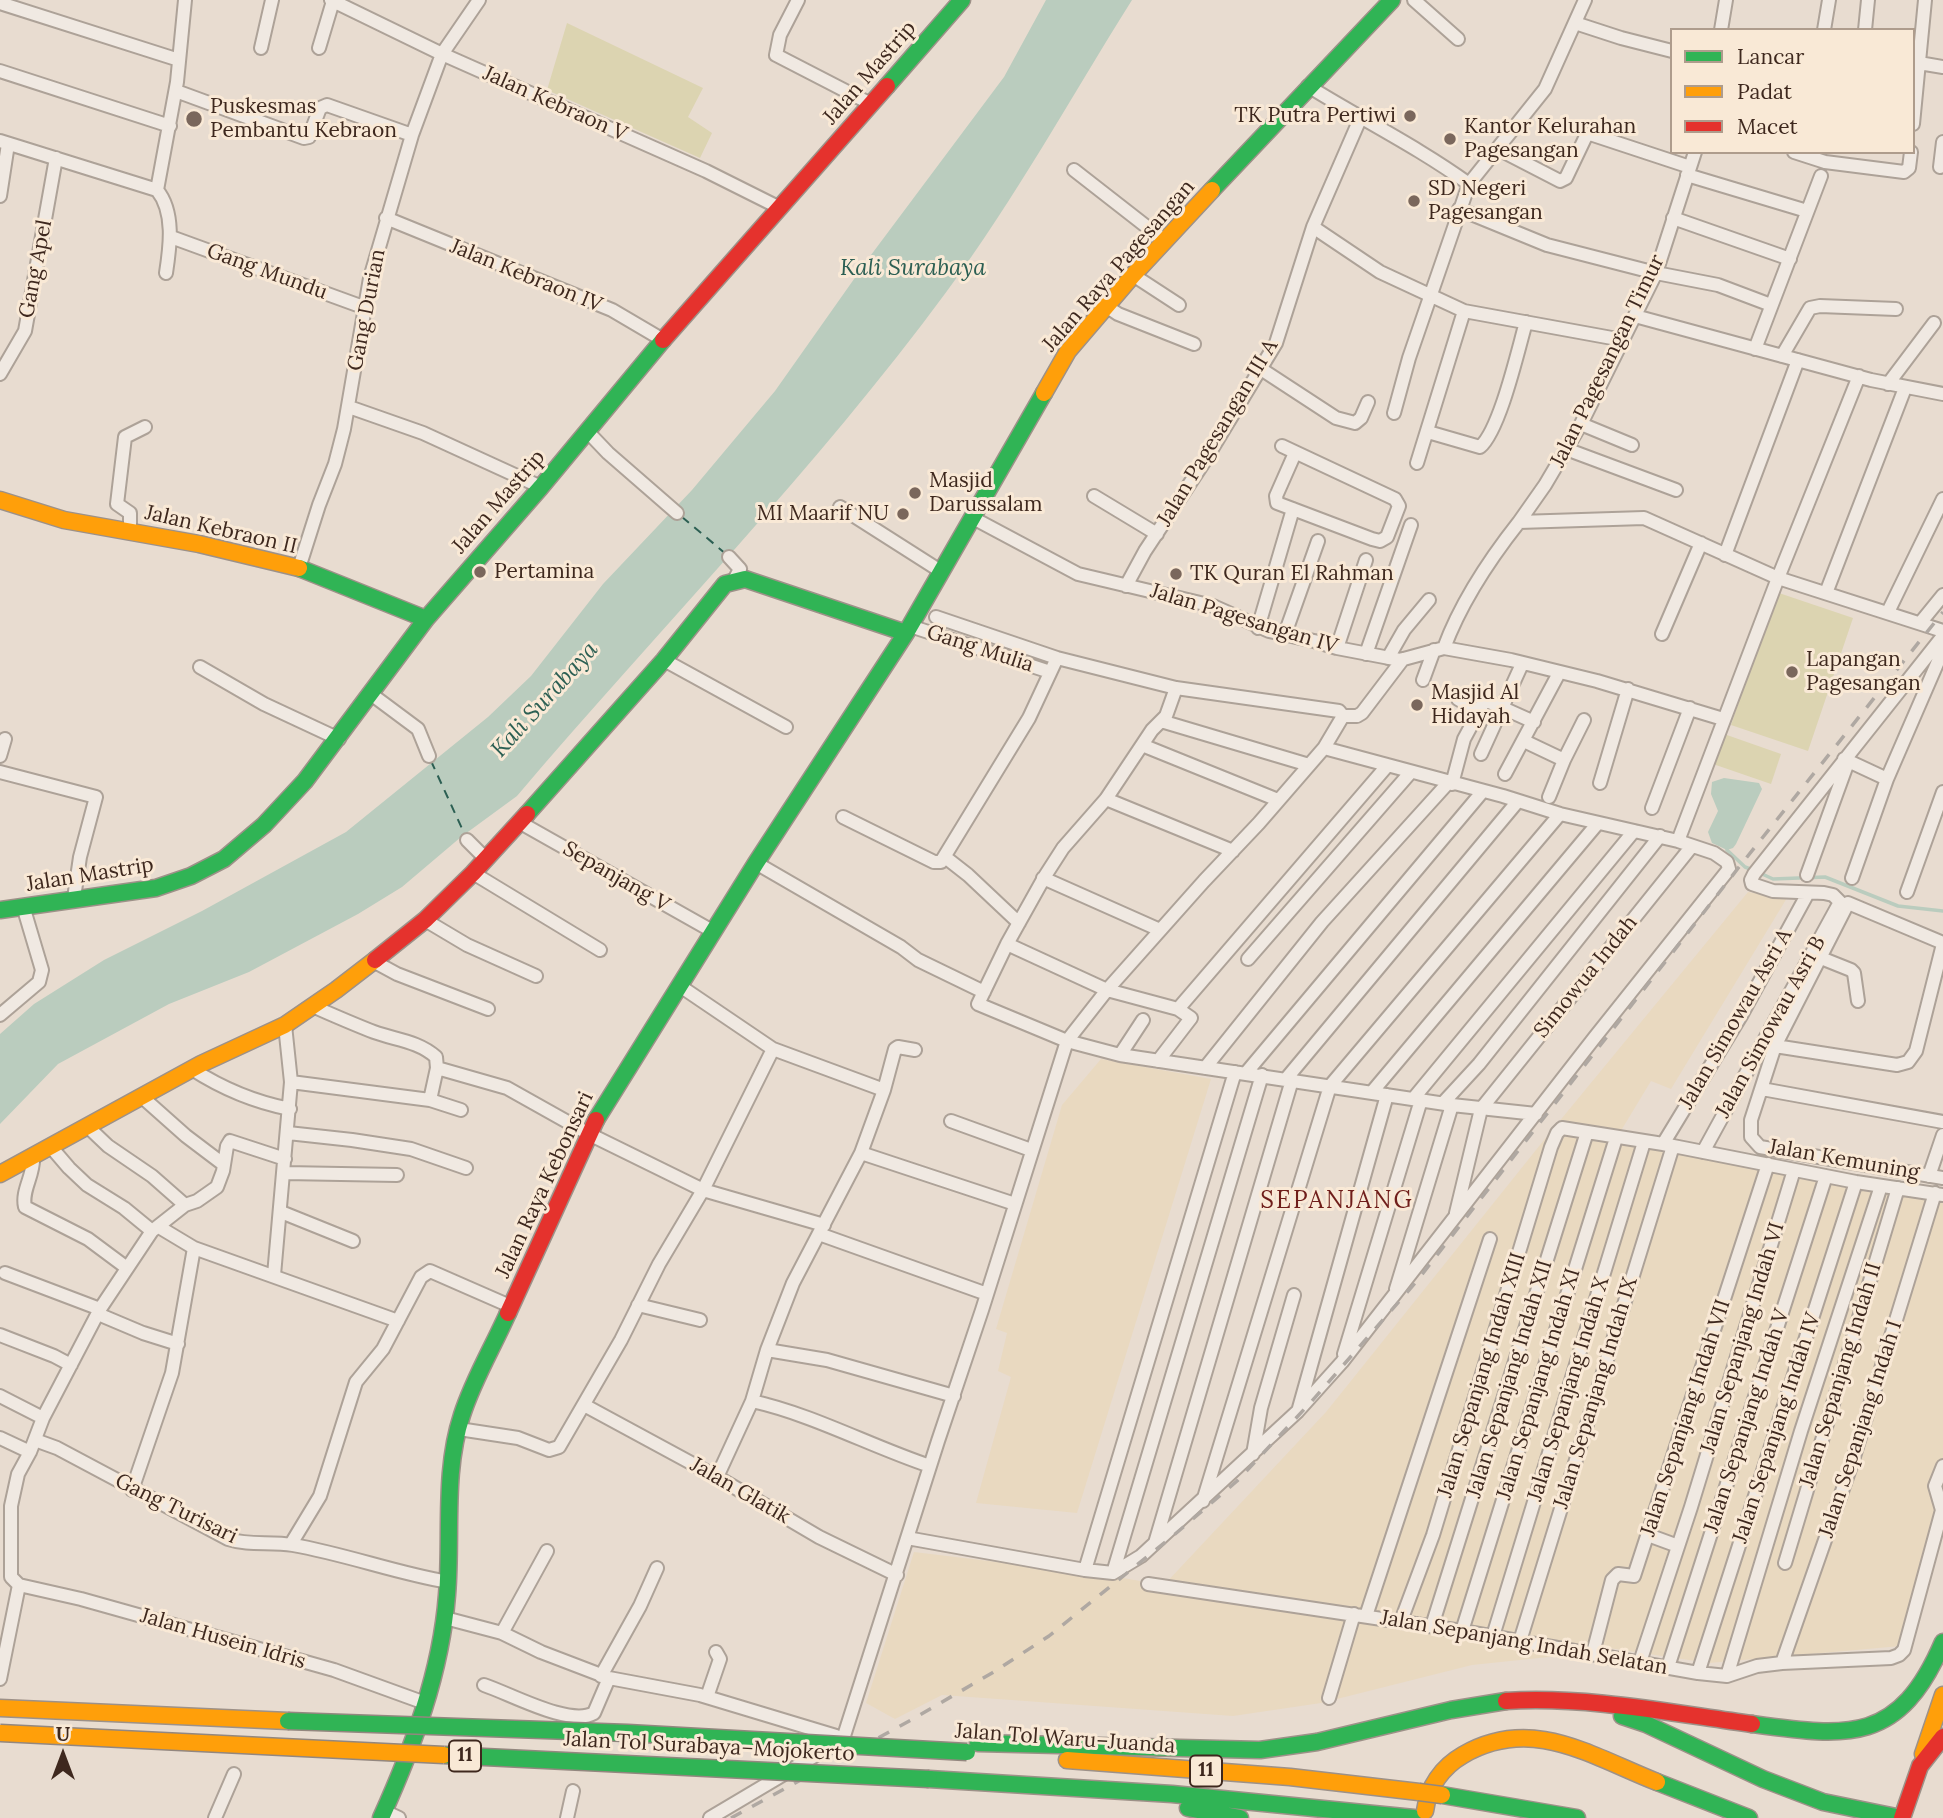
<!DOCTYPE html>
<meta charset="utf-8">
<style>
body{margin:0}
#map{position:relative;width:1943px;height:1818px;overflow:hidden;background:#e8dcd0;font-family:Lora,serif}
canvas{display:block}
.legend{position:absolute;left:1670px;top:28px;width:245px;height:126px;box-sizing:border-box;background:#f9e9d6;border:2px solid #ae9c8c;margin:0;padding:9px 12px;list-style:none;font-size:21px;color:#3e281e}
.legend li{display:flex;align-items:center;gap:14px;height:35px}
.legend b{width:35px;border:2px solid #ae9c8c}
.north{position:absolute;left:28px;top:1720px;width:70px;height:70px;-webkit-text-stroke:5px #f9e9d6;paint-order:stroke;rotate:0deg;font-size:19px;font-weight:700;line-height:28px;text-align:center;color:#3e281e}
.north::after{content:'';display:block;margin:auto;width:24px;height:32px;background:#3e281e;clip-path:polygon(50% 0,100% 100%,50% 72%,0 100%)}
</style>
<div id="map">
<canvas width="1943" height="1818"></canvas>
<ul class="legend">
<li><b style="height:9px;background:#30b455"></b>Lancar</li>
<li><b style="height:9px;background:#ff9f0a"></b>Padat</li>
<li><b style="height:9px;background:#e5322d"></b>Macet</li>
</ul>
<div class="north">U</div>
</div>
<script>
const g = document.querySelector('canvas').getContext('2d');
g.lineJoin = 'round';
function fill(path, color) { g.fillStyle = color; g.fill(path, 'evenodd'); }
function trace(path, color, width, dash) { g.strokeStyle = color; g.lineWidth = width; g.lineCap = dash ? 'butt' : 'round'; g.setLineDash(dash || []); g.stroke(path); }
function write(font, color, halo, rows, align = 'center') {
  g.font = font + ' Lora,serif'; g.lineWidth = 6; g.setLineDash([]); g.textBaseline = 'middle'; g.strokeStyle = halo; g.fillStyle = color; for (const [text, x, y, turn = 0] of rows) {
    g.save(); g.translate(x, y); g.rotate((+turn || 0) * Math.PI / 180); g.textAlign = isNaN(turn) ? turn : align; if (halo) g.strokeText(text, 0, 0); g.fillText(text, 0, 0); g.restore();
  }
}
fill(new Path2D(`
 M1748 892 1787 898 1671 1089 1651 1081 1619 1134 1943 1192V1525L1901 1646 1709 1663 1602 1647 1568 1655 1472 1665 1321 1703 1233 1716 942 1695 895 1719 866 1703 914 1552 1105 1575 1164 1585 1326 1412 1544 1140Z
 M1101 1059 1211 1079 1077 1513 976 1503 1011 1377 998 1371 1007 1333 996 1329 1062 1105Z`), '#e9d9c0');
fill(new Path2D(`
 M567 23 703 88 688 117 712 133 700 158 547 90Z
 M1776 592 1853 618 1808 751 1731 725Z
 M1724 734 1781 754 1771 784 1713 764Z`), '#dcd4b1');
fill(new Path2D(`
 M1046 0H1132C1071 97 1015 199 947 291 816 469 660 628 517 796L461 837 402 887 358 914 249 972 169 1004 58 1064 0 1124V1034L34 1004 104 960 202 911 346 832 488 717 531 676 603 584 692 490 775 391 871 255 1004 77Z
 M1724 778 1759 783 1762 789 1736 844 1733 848 1727 850 1712 843 1708 832 1718 811 1711 794 1712 782Z`), '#baccbe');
trace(new Path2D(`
 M1727 850 1745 867 1753 870
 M1760 873 1773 879 1825 877 1898 906 1943 911`), '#baccbe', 3.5);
trace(new Path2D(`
 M682 517 726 554
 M431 761 465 835`), '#2c5f53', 2, [9, 7]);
const street = new Path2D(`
 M331 0 442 54 706 171 780 208
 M798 0 780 35 776 55 871 104
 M1414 0 1458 39
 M0 3 179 60
 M1575 23 1621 38 1672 51
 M1721 30 1726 0
 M1824 30 1829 0
 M1865 30 1868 0
 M261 48 272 0
 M319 48 333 1
 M1919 63 1943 67
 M0 71 170 126
 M1308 86C1361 119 1418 147 1469 184
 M176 91 304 138 309 137 320 108 327 105 412 135
 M1913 124 1925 0
 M0 141 157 190
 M1498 149 1560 181 1566 178 1586 136 1590 134 1690 167
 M1794 152 1825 162 1904 172 1909 168 1911 152
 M1940 167 1943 142
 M1074 170 1165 241
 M1687 175 1807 211
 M157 190 177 82 185 0
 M157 190C175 212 170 247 166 273
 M0 196 8 144
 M1459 209 1547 245 1656 273 1718 285 1771 305
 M386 218 612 310 663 340
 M1673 218 1790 259
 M1313 227 1380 272 1464 311 1623 340
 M171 237 363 307
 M1133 275 1179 305
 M1106 306 1118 314 1194 344
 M1635 316 1871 380 1943 394
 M1755 349 1821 176
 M1782 356 1810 308 1820 306 1896 309
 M1261 369 1336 418 1355 423 1361 418 1368 402
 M0 374 25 331 56 158
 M1888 384 1934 323
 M349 407 423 433 541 487
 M1394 413 1409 358 1469 184 1545 89 1585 0
 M1581 424 1632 445
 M587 431 608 453 677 513
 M1428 432 1480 447C1500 430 1518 350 1526 322
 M1282 446 1395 499 1399 506 1387 537 1380 541 1372 539 1277 503 1276 496 1295 453
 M1566 449 1676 490
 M1417 463 1464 311
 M1094 496 1157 534
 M840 507 942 572
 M973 518 1078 574 1213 606 1269 631 1314 641 1337 648 1400 660 1444 648C1461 602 1489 560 1519 522L1644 518 1778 578 1943 631
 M1519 522 1545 485 1581 424 1656 273 1695 152
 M130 531V513L117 504 125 437 145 427
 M1725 555 1798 360
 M729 557 740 569 734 580
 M299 568 319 505 335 464 344 429 370 278 412 135 442 54 479 0
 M1126 586 1145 551 1204 462 1276 343 1313 227 1360 119
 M1826 593 1905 388
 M1888 612 1943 499
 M936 617 1057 658 1176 688 1339 711 1343 716H1357L1362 713 1403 659
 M1921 622 1943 595
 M910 626 1050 672
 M1258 628 1293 509
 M1285 634 1318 541
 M1662 634 1701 543
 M1337 648 1366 560
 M1444 648 1511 660 1597 681 1723 719
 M1366 654 1411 525
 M1388 658 1404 630 1429 600
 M664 660 786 727
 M200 667 264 704 339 739
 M1423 680 1434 650
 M1176 688 1166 716 1152 730 1106 799 1063 848 1045 876 1007 944 978 1004 1067 1041 1120 1055 1452 1105 1536 1114
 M371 694 418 729 429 756
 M1458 699 1478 711
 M1161 721 1309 765
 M1524 741 1564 760 1549 797
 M1142 745 1278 800
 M1481 754 1522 664
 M0 756 5 739
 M1844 759 1887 779
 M1564 760 1584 720
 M0 772 96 797 80 857 74 898
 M1505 774 1559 673
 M1600 783 1628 689
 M1452 784 1464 739 1485 700 1534 722
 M1106 799 1233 851
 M1652 808 1690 708
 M843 817 934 862H941L1029 718 1057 658
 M519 822 714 932
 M467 840 486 859
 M1678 841 1778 578 1859 376
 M945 857 968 875 1019 923
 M756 863 901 947 918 960 984 992
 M473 873 600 950
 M1807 875 1848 762
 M1043 878 1160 930
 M1852 878 1887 779 1943 650
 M1907 892 1943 792
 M425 920 467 945 536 976
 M1943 943 1848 903 1775 1046 1751 1120V1137L1760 1147 1943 1178
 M1007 944 1107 990 1178 1009 1191 1018 1158 1061
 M1821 958 1851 970 1854 973 1858 1001
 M1248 959 1410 773
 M373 961 397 974 488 1009
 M680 986 773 1049 884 1090
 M312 1006C333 1015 353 1024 374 1032 396 1040 418 1041 436 1057L437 1068 430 1100
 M1178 1009 1387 766
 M0 1015 39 982 42 970 23 906
 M1775 1046 1897 1065 1908 1062 1916 1051 1943 944
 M1120 1055 1143 1020
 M437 1068 507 1088 589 1134 703 1190 824 1225
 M1205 1068 1322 922 1448 783
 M192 1069C223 1089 254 1102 290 1109
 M1246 1073 1483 791
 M1286 1079 1518 801
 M291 1082 430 1100 461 1110
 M1762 1089 1943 1122
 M1372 1092 1598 823
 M141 1096 186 1136 223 1164
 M1413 1099 1634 831
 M1443 1103 1479 1064 1660 836
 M951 1121 1031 1150
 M87 1126 108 1146 152 1176 185 1205
 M288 1133 352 1140 411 1149 466 1168
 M1663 1144 1742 1014 1808 893
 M51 1147 69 1168 87 1185 124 1208 152 1231
 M1703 1152 1840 902 1833 895 1824 893 1773 891 1752 884 1751 880 1754 874 1943 636
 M861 1153 1015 1204
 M33 1156C35 1174 21 1190 25 1207L88 1239 127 1268
 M285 1173 397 1175
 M1929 1176 1943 1135
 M281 1212 353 1241
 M1456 1213 1481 1109 1692 846
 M159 1227 194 1248 398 1321
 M819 1234 987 1294
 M5 1273 100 1309
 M274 1275 291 1082 285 1025
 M1396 1289 1452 1105
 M638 1305 700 1320
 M98 1314 143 1333 178 1344
 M0 1335 54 1356 71 1365
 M767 1350 827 1360 954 1396
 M1344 1354 1421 1100
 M0 1396 43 1418
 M752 1401C814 1415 870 1446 930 1466
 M584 1405 717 1477 819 1537 897 1575
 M1299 1408 1387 1095
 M459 1429 518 1438 549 1450 559 1447 621 1340 659 1264 703 1190 773 1049
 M0 1438 30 1452
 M35 1440 57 1448 228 1539C249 1546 271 1541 293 1545 345 1554 396 1573 448 1582
 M1253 1454 1261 1408 1294 1295
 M717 1477 752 1401 767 1350 793 1283 861 1153 884 1090 895 1049 898 1047 915 1050
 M132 1490 172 1373 194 1248
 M1203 1501 1330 1086 1560 814
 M1648 1535 1678 1546
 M907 1538 1085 1570 1113 1573 1141 1556 1298 1411 1342 1362 1595 1037 1729 869 1727 862 1714 853 1678 841 1560 814 1503 796 1324 748
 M1155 1543 1292 1080
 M291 1544 320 1496 356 1382 383 1349 421 1277 430 1271 510 1306
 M1785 1563 1898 1188
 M1085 1570 1235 1072
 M1113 1573 1262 1075
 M1148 1584 1462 1631 1698 1673 1727 1676 1757 1666 1782 1663 1891 1658 1899 1655 1904 1650 1942 1510 1935 1486 1943 1466
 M19 1585 81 1599 334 1670 425 1703
 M1366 1616 1490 1239
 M445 1618 502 1633 541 1652 609 1678 700 1695 836 1736
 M1401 1621 1433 1535 1551 1147 1557 1133 1562 1128 1663 1144 1856 1182 1943 1195
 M1432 1626 1587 1132
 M1462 1631 1616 1138
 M502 1633 547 1551
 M1493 1636 1644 1142
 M1520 1641 1673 1146
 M1593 1653 1612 1580 1618 1574 1634 1576 1768 1164
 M1640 1662 1691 1507 1794 1170
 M1782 1663 1853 1460 1935 1193
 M1668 1667 1826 1176
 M1698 1673 1856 1182
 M601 1676 640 1606 657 1568
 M1727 1676 1801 1431 1881 1186
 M0 1679 19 1585 11 1577V1506L18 1474 30 1452 43 1418 100 1309 152 1231 185 1205 197 1201 217 1187 223 1171 227 1146 230 1141 285 1159
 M484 1685C511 1694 570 1727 594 1713L609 1678
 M707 1697 720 1659 716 1652
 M1329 1698 1354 1614
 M384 1811 399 1818
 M215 1818 234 1774
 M567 1818 573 1791
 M710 1818 843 1739 938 1441 982 1310 1067 1041 1107 990 1204 881 1259 823 1324 748 1343 716`);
const fast = new Path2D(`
 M887 86 962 0
 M1212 190 1392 0
 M299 568 426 619
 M527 814 664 660 725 584 745 579 906 633
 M0 910 156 888 191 876 224 859 264 825 305 781 426 619 541 487 663 340
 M596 1120 756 863 906 633 1044 393
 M1622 1716 1646 1724 1763 1779 1823 1802 1901 1818
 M1752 1724C1848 1737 1899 1745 1943 1642
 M978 1743 1260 1750 1317 1742 1451 1710 1506 1701
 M929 1779 1172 1794 1414 1818
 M1657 1782 1749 1818
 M1442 1795 1577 1818
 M1188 1808 1240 1818
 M381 1818C413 1747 441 1673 447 1595 452 1536 443 1472 462 1415 473 1380 493 1347 508 1313`);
const slow = new Path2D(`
 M1044 393 1068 351 1133 275 1212 190
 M0 500 64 520 199 544 299 568
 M0 1174 201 1064 285 1025 336 990 375 960
 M0 1708 288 1721
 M1923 1754 1943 1695
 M1067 1760 1290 1777 1419 1792
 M1425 1811C1428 1787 1442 1767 1463 1755 1532 1715 1591 1756 1657 1782`);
const jam = new Path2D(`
 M663 340 887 86
 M375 960 425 920 473 873 527 814
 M508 1313 596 1120
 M1506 1701C1588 1696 1671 1713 1752 1724
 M1902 1818 1920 1766 1943 1737`);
trace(street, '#ada298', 16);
trace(fast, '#9d9188', 19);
trace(slow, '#9d9188', 19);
trace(jam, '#9d9188', 19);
trace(street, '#f0e9e2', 12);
trace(fast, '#30b455', 16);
trace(slow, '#ff9f0a', 16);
trace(jam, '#e5322d', 16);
trace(new Path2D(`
 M731 1818 911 1720 992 1673 1049 1636 1174 1535 1237 1481 1312 1401 1416 1282 1739 867 1943 612`), '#afa8a2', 3.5, [12, 12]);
const fastBridge = new Path2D(`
 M288 1721 628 1733 967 1752
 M444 1755 929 1779`);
const slowBridge = new Path2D(`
 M0 1733 444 1755
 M1419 1792 1442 1795`);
trace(fastBridge, '#93877f', 19, []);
trace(slowBridge, '#93877f', 19, []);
trace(fastBridge, '#30b455', 16);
trace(slowBridge, '#ff9f0a', 16);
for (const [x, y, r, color] of [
 [1410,116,7,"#7a675c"],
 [194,119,9,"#7a675c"],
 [1450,139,7,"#7a675c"],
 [1414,201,7,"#7a675c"],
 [915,493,7,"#7a675c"],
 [903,514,7,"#7a675c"],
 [480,572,7,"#7a675c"],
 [1176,574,7,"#7a675c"],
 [1792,672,7,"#7a675c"],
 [1417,705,7,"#7a675c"]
]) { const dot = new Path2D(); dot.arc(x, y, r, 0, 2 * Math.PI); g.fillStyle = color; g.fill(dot); trace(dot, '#f9e9d6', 2.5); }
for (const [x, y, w] of [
 [465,1756,32],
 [1206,1771,32]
]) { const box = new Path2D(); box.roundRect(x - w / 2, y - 15.5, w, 31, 5); g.fillStyle = '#f9e9d6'; g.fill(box); trace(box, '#3e281e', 2); }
write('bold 19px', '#3e281e', null, [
 ["11",465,1756],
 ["11",1206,1771]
]);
write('21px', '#3e281e', '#f9e9d6', [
 ["Jalan Mastrip",870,73,-49],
 ["Jalan Kebraon V",555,104,24],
 ["Jalan Raya Pagesangan",1119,266,-49],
 ["Gang Apel",36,269,-79],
 ["Gang Mundu",267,272,20],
 ["Jalan Kebraon IV",526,276,22],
 ["Gang Durian",367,310,-79],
 ["Jalan Pagesangan Timur",1608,361,-64],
 ["Jalan Pagesangan III A",1218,433,-59],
 ["Jalan Mastrip",499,502,-49],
 ["Jalan Kebraon II",221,530,13],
 ["Jalan Pagesangan IV",1244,619,17],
 ["Gang Mulia",980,649,18],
 ["Jalan Mastrip",90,875,-9],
 ["Sepanjang V",616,877,30],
 ["Simowua Indah",1586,977,-51],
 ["Jalan Simowau Asri A",1736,1019,-60],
 ["Jalan Simowau Asri B",1771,1027,-61],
 ["Jalan Kemuning",1844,1160,10],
 ["Jalan Raya Kebonsari",545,1185,-65],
 ["Jalan Sepanjang Indah VI",1743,1338,-73],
 ["Jalan Sepanjang Indah XIII",1482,1375,-73],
 ["Jalan Sepanjang Indah II",1841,1375,-73],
 ["Jalan Sepanjang Indah XII",1510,1379,-73],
 ["Jalan Sepanjang Indah XI",1539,1384,-73],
 ["Jalan Sepanjang Indah X",1569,1389,-73],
 ["Jalan Sepanjang Indah IX",1596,1393,-73],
 ["Jalan Sepanjang Indah VII",1686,1418,-72],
 ["Jalan Sepanjang Indah V",1747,1421,-72],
 ["Jalan Sepanjang Indah IV",1777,1428,-72],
 ["Jalan Sepanjang Indah I",1861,1429,-72],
 ["Jalan Glatik",740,1491,30],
 ["Gang Turisari",176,1509,26],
 ["Jalan Husein Idris",223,1639,16],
 ["Jalan Sepanjang Indah Selatan",1524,1643,10],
 ["Jalan Tol Waru–Juanda",1065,1739,4],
 ["Jalan Tol Surabaya–Mojokerto",709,1747,3]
]);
write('21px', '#3e281e', '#f9e9d6', [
 ["Puskesmas",210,107],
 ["Pembantu Kebraon",210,131],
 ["TK Putra Pertiwi",1396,116,"right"],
 ["Kantor Kelurahan",1464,127],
 ["Pagesangan",1464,151],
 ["SD Negeri",1428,189],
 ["Pagesangan",1428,213],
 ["Masjid",929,481],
 ["Darussalam",929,505],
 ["MI Maarif NU",889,514,"right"],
 ["Pertamina",494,572],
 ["TK Quran El Rahman",1190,574],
 ["Lapangan",1806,660],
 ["Pagesangan",1806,684],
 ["Masjid Al",1431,693],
 ["Hidayah",1431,717]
], 'left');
write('italic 23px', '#2c5f53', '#f9e9d6', [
 ["Kali Surabaya",913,268],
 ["Kali Surabaya",545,700,-48]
]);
g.letterSpacing = '2px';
write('24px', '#6f1d1a', '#f9e9d6', [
 ["SEPANJANG",1337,1201]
]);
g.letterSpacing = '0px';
</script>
